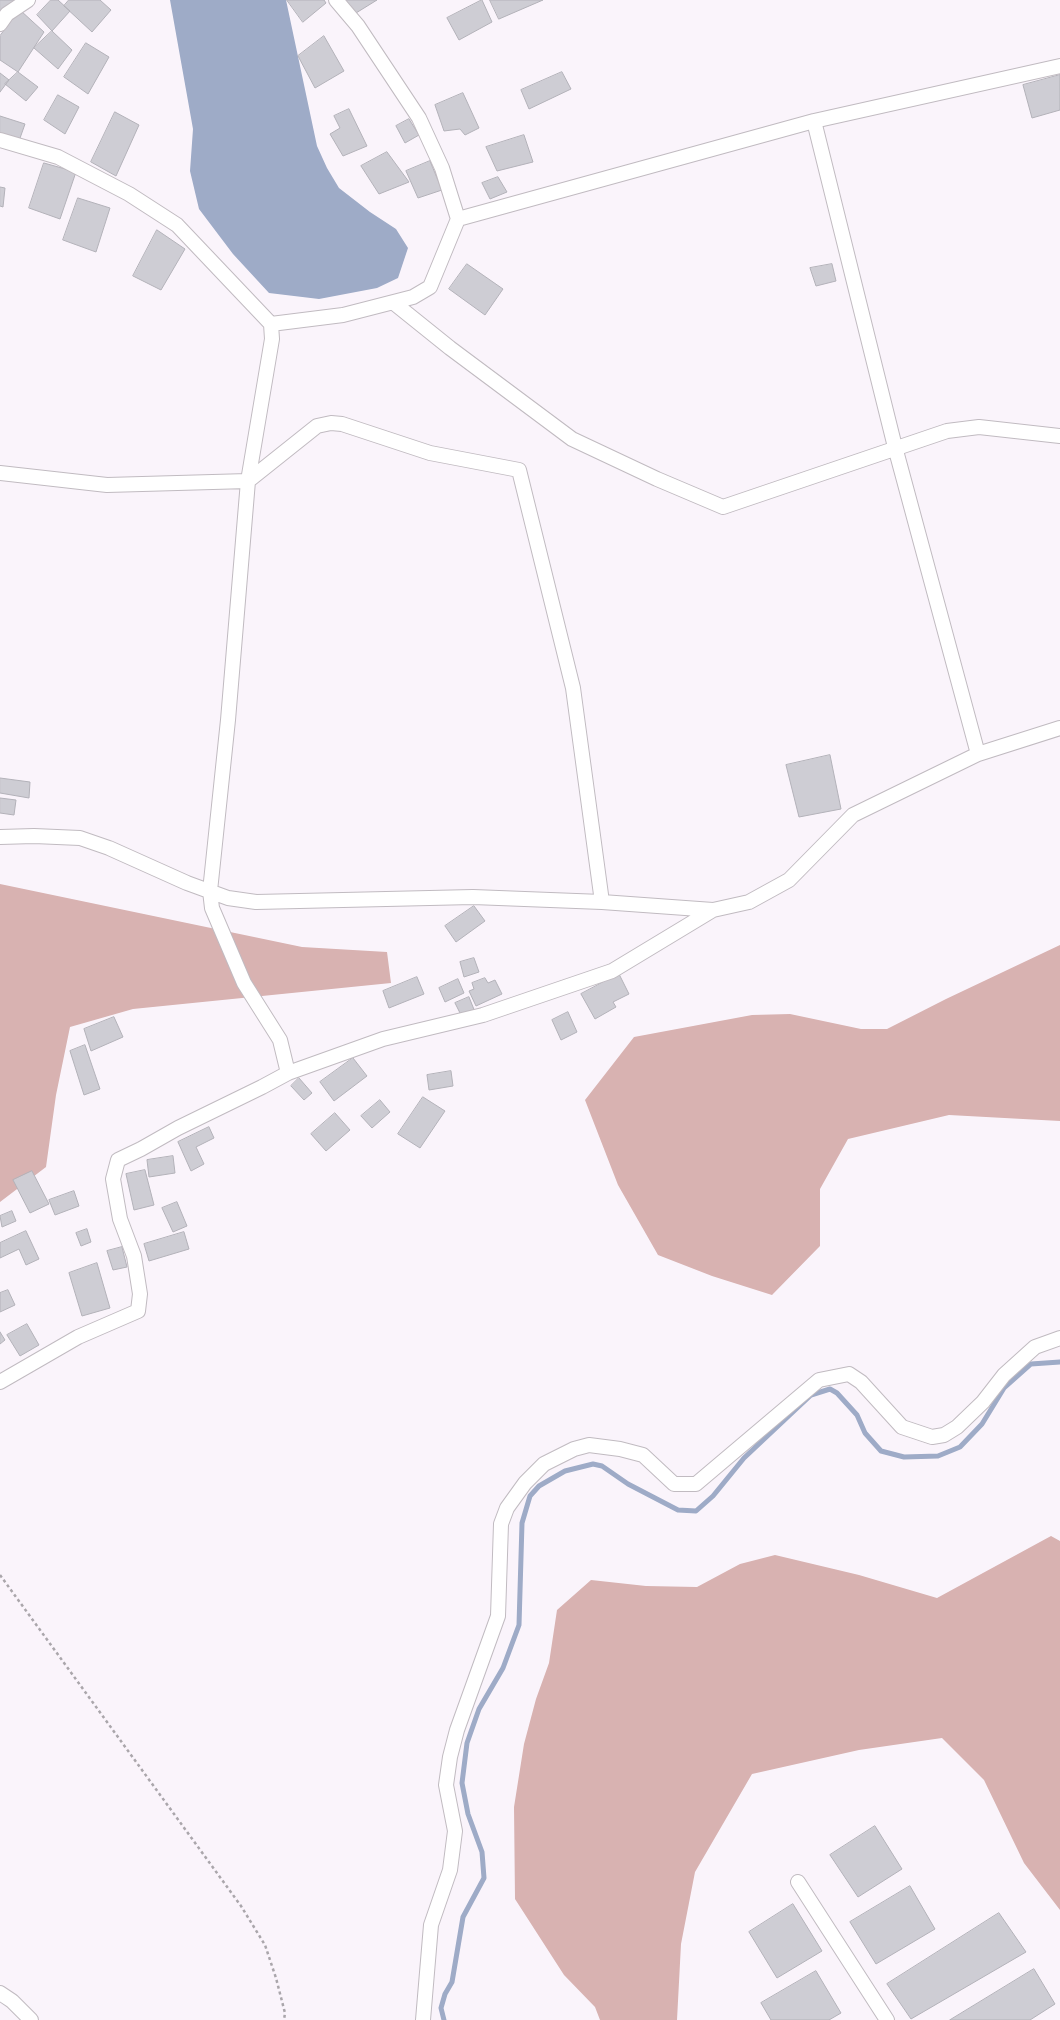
<!DOCTYPE html>
<style>
body{margin:0}
canvas{display:block;background:#faf4fb}
</style>
<canvas width="1060" height="2020"></canvas>
<script>
const g = document.querySelector('canvas').getContext('2d');
g.lineJoin = 'round';
function fill(path, color) { g.fillStyle = color; g.fill(path, 'evenodd'); }
function trace(path, color, width, dash) { g.strokeStyle = color; g.lineWidth = width; g.lineCap = dash ? 'butt' : 'round'; g.setLineDash(dash || []); g.stroke(path); }
fill(new Path2D(`
 M0 884 302 947 387 952 391 983 133 1009 70 1027 56 1095 46 1167 0 1202Z
 M1060 945V1121L949 1115 848 1139 820 1189V1246L772 1295 712 1276 658 1255 618 1185 585 1100 634 1037 752 1015 790 1014 861 1029H887L946 999Z
 M1051 1536 1060 1541V1910L1024 1863 984 1780 942 1738 859 1750 752 1774 695 1872 681 1944 677 2020H600L595 2007 564 1975 515 1899 514 1807 524 1744 536 1699 549 1663 557 1610 591 1580 646 1586 697 1587 740 1564 775 1555 859 1575 937 1598Z`), '#d8b2b1');
fill(new Path2D(`
 M170 0H286L317 146 327 168 339 188 370 212 396 229 408 248 398 278 377 288 319 299 269 293 233 254 199 209 190 171 193 129Z`), '#9eabc7');
trace(new Path2D(`
 M444 2020 441 2008 445 1994 452 1982 463 1917 484 1878 482 1852 468 1814 462 1783 467 1743 479 1709 503 1668 519 1625 522 1523 530 1496 539 1486 565 1471 593 1464 602 1466 628 1484 678 1510 696 1511 713 1496 744 1458 811 1395 830 1389 837 1393 857 1415 865 1433 881 1451 904 1457 938 1456 960 1447 982 1424 1004 1388 1031 1364 1060 1362`), '#9eabc7', 5);
const building = new Path2D(`
 M0 0H17L0 11Z
 M51 0H58L70 11 52 31 37 15Z
 M69 0H100L111 10 92 32 64 6Z
 M287 0H324L326 3 303 22Z
 M345 0H377L356 13Z
 M482 0 492 22 459 40 447 18Z
 M490 0H543L499 19Z
 M20 10 44 32 18 72 0 60V36Z
 M52 31 72 50 58 69 34 48Z
 M324 36 344 71 315 88 298 56Z
 M86 43 109 57 88 94 64 77Z
 M18 72 38 87 26 101 5 84Z
 M562 72 571 89 529 109 521 90Z
 M0 73 9 80 0 92Z
 M1060 75V110L1032 118 1023 85Z
 M463 93 479 128 465 135 460 129 444 131 435 105Z
 M58 95 79 107 65 134 44 120Z
 M349 109 367 146 343 156 330 134 340 128 334 116Z
 M115 112 139 125 116 176 91 162Z
 M0 116 25 124 19 141 0 136Z
 M409 119 419 135 405 143 396 126Z
 M524 135 533 162 497 171 486 147Z
 M387 152 409 182 379 194 361 166Z
 M430 161 442 190 418 198 406 171Z
 M44 163 76 172 60 219 29 208Z
 M498 177 507 192 490 199 482 183Z
 M0 187 5 188 3 207 0 206Z
 M78 198 110 208 96 252 63 240Z
 M157 230 185 249 161 290 133 276Z
 M467 264 503 289 485 315 449 289Z
 M832 264 836 281 816 286 810 268Z
 M830 755 841 809 799 817 786 765Z
 M0 778 30 782 29 798 0 793Z
 M0 798 16 800 14 815 0 813Z
 M474 906 485 921 456 942 445 926Z
 M474 958 479 972 464 977 460 962Z
 M619 974 629 994 613 1002 616 1007 595 1019 581 994Z
 M417 977 424 994 389 1008 383 991Z
 M485 978 488 983 495 980 502 994 476 1006 469 991 474 989 472 983Z
 M458 979 464 993 445 1002 439 988Z
 M469 997 475 1012 462 1017 455 1003Z
 M568 1012 577 1032 561 1040 552 1020Z
 M114 1017 123 1037 91 1051 84 1029Z
 M85 1045 100 1089 84 1095 70 1051Z
 M353 1058 367 1076 334 1101 320 1082Z
 M451 1071 453 1086 429 1090 427 1075Z
 M299 1078 312 1093 304 1100 291 1086Z
 M423 1097 445 1111 420 1148 398 1134Z
 M380 1100 390 1112 372 1128 361 1116Z
 M335 1113 350 1130 326 1151 311 1134Z
 M209 1127 214 1138 196 1147 204 1164 191 1171 178 1142Z
 M173 1156 175 1173 149 1177 147 1160Z
 M145 1170 154 1205 134 1210 126 1174Z
 M32 1171 49 1204 30 1213 13 1180Z
 M74 1191 79 1206 55 1215 49 1200Z
 M177 1202 187 1226 173 1232 162 1208Z
 M12 1211 16 1221 2 1227 0 1216Z
 M87 1229 91 1242 81 1246 76 1233Z
 M26 1231 39 1259 26 1265 19 1249 0 1258V1243Z
 M184 1232 189 1249 149 1261 144 1244Z
 M122 1247 127 1267 113 1270 107 1251Z
 M97 1263 110 1308 82 1316 69 1273Z
 M8 1290 15 1305 0 1312V1293Z
 M27 1324 39 1345 20 1356 7 1335Z
 M0 1332 5 1340 0 1344Z
 M875 1826 902 1869 858 1897 830 1855Z
 M910 1886 935 1929 876 1964 850 1922Z
 M793 1904 822 1951 777 1978 749 1932Z
 M999 1913 1026 1952 911 2019 887 1984Z
 M1034 1969 1055 2004 1030 2020H950Z
 M816 1971 841 2013 829 2020H771L761 2003Z`);
fill(building, '#cecdd4');
trace(building, '#b3b2b9', 1);
const minor = new Path2D(`
 M0 24 7 14 28 0
 M814 121 895 447 978 754
 M0 140 58 157 129 194 177 225 271 324 272 339 248 481 228 720 210 891 212 908 244 983 280 1040 288 1073
 M458 219 814 121 1060 66
 M394 303 450 348 572 439 657 479 723 507 947 431 979 427 1060 436
 M271 324 343 315 413 297 430 287 458 219 442 168 419 118 358 26 336 0
 M0 473 107 485 248 481 317 426 331 423 342 424 430 453 519 470 573 688 602 902
 M0 837 34 836 80 838 109 848 187 883 228 898 256 902 473 897 602 902 713 910 749 902 789 880 853 815 978 754 1060 728
 M0 1382 78 1337 138 1311 140 1294 134 1256 120 1219 113 1179 118 1160 141 1149 178 1128 262 1087 288 1073 383 1039 483 1015 612 971 713 910
 M798 1882 887 2020
 M0 1993 12 2001 31 2020
 M423 2020 431 1925 450 1870 455 1831 446 1785 450 1757 457 1730 498 1616 501 1524 507 1508 525 1483 544 1464 574 1449 589 1445 620 1449 643 1455 674 1484H696L819 1380 849 1374 861 1382 902 1427 932 1437 944 1435 957 1427 983 1402 1004 1375 1035 1347 1060 1338`);
trace(minor, '#c1bbc1', 16);
trace(new Path2D(`
 M0 1575 241 1906 265 1945 276 1978 285 2013 284 2020`), '#aaa6ab', 2.5, [3, 3]);
trace(minor, '#fff', 14);
</script>
